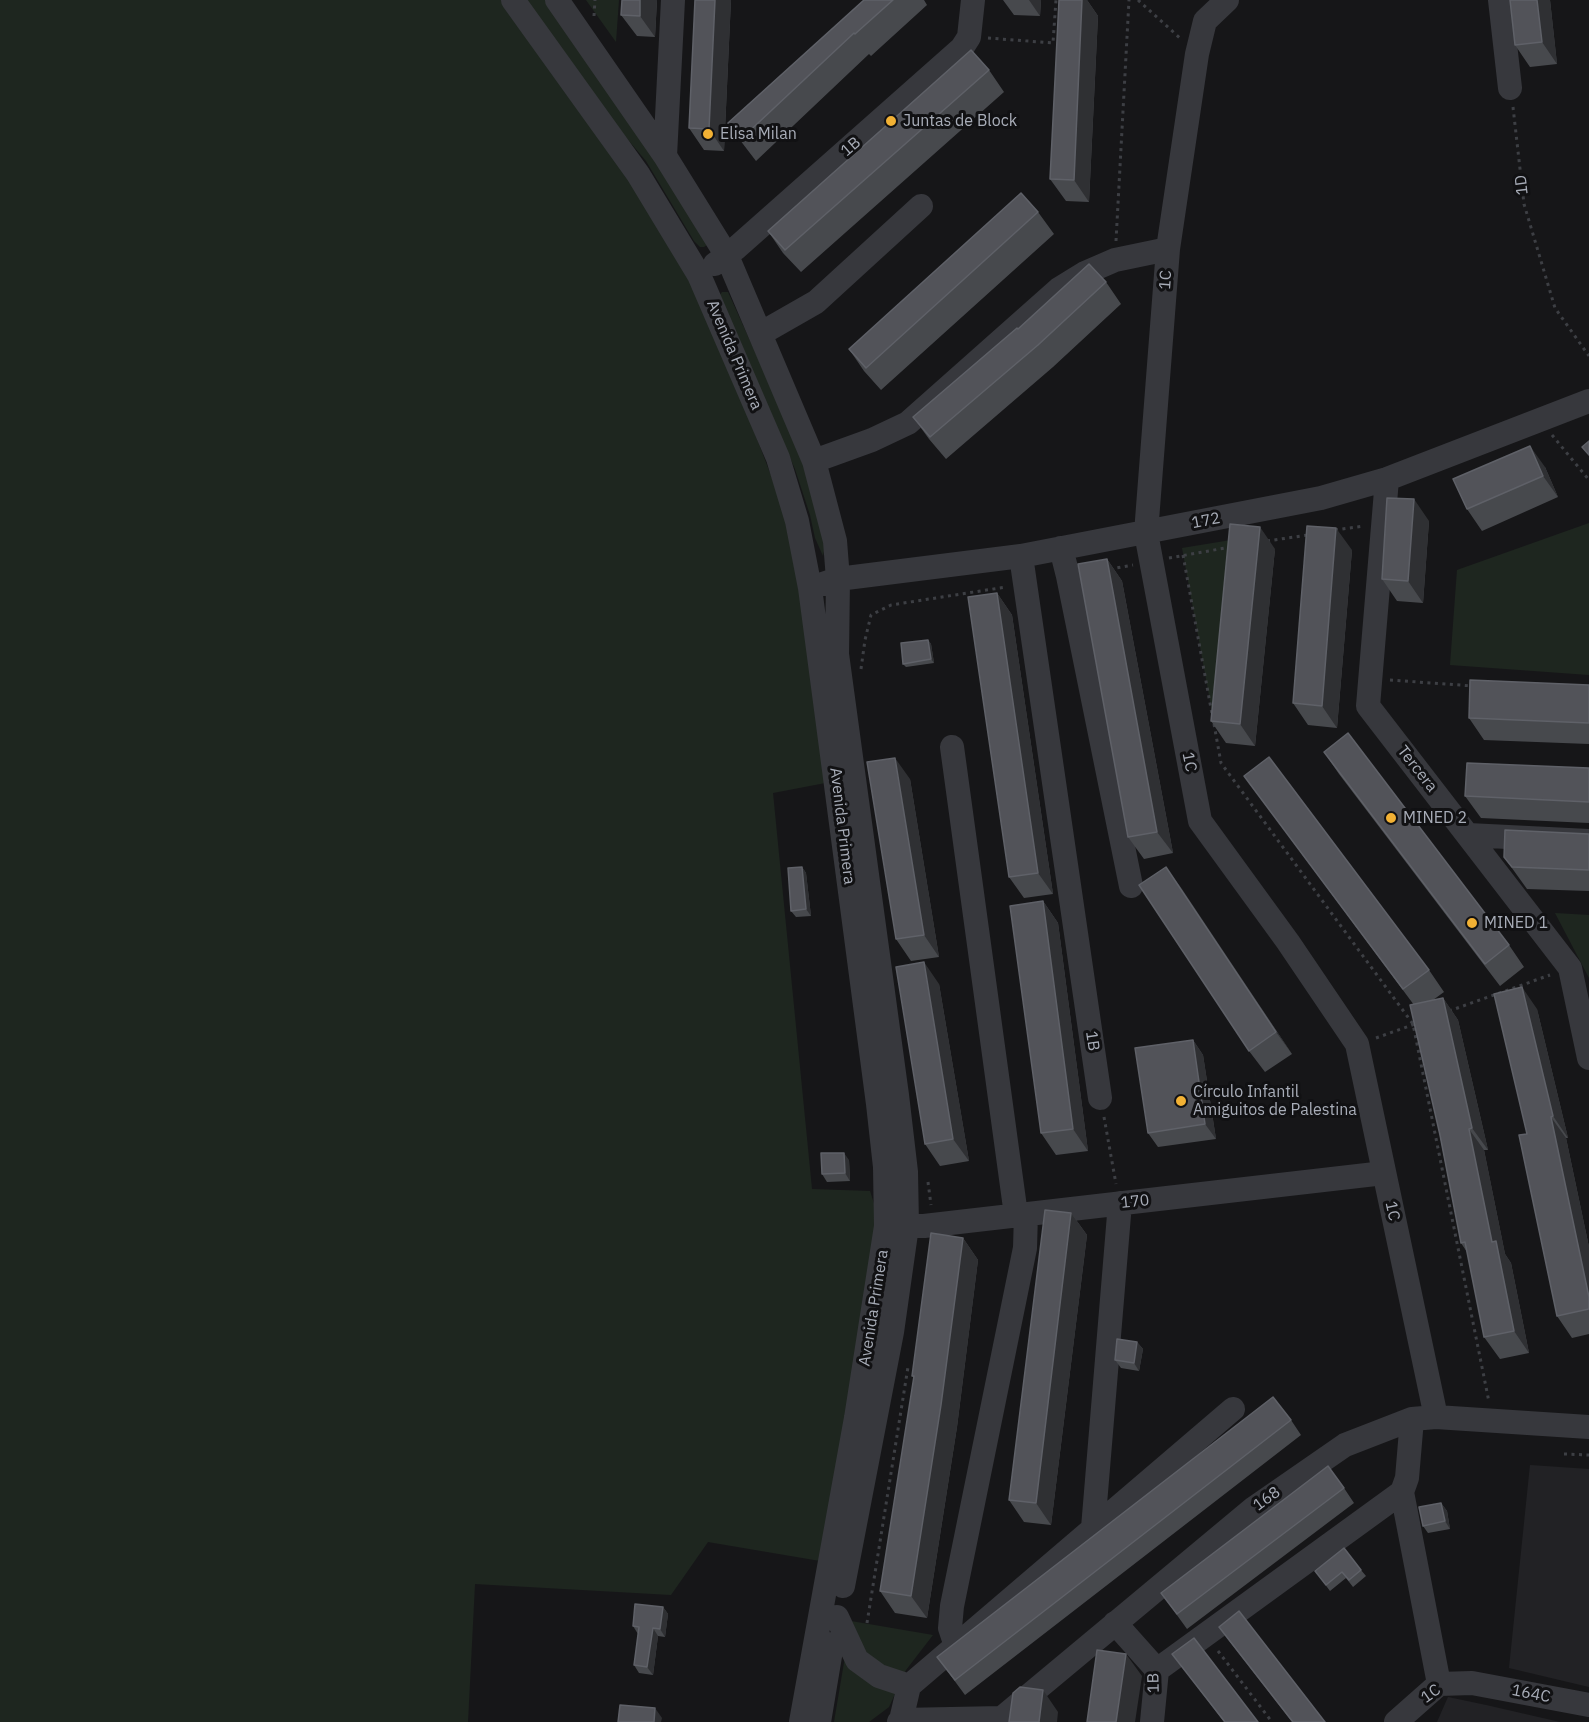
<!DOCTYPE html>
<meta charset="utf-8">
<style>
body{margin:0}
canvas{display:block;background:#161618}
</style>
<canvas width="1589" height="1722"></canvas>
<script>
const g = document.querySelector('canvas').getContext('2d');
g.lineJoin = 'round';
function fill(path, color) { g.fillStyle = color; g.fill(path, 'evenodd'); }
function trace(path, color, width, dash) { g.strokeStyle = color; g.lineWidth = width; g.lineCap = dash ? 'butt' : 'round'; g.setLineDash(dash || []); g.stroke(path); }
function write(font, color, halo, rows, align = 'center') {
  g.font = font + ' "IBM Plex Sans",sans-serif'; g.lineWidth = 6; g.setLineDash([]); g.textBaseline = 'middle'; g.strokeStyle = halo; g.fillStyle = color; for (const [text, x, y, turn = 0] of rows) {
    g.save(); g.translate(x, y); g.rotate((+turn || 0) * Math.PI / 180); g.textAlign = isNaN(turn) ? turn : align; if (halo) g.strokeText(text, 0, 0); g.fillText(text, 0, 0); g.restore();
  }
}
fill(new Path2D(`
 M1530 1465 1589 1469V1687L1509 1668Z
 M1448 1697 1486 1705 1560 1722H1437Z`), '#222225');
fill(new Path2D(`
 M0 0H505L666 220 731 371 798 546 841 780 773 793 812 1189 870 1191 883 1232 826 1562 708 1542 671 1595 475 1584 468 1722H0Z
 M526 0H545L634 126 707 245 704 247H700L694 241 646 161 607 115Z
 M586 0H619L616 42Z
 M722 292H728L799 449 825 546 823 556 815 538 810 515 795 469 719 296Z
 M1589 523V675L1450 665 1457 570Z
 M1231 540 1212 712 1182 548Z
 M1555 913 1589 915V978Z
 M851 1621 933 1635 906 1670 889 1707 869 1722H834Z`), '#1e261f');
trace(new Path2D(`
 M1138 0 1181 39
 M594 16 595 0
 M988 38 1053 43 1056 0
 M1513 107 1524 204 1555 308 1589 356
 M1116 241 1129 0
 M1552 435 1589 480
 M1335 530 1364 526
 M1267 541 1308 535
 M1183 555 1212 714
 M1169 558 1231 547
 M1110 569 1133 565
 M861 669 865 640 871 615 891 605 1006 587
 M1390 680 1473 686
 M1214 724 1221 763 1413 1024 1489 1402
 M1449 1011 1550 975
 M1376 1038 1415 1024
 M1104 1117 1116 1184
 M928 1182 931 1205
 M1564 1454 1589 1455
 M867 1623 908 1367
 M1218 1651 1272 1722`), '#3d3f44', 3, [3, 4.5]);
trace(new Path2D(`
 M513 0 638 174 699 275 778 458 797 521 810 588 878 1104 885 1167 886 1226 856 1418 801 1722
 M557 0 665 156 727 256 814 461 835 541 838 579 837 654 897 1095 906 1172 907 1226 892 1332 843 1586
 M1227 0 1205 21 1197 54 1168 249 1146 533 1200 821 1288 942 1357 1044 1436 1417
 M1500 0 1510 88
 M665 156 673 0
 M715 264 735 249 962 48 969 37 973 0
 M760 334 816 302 921 206
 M814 461 872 440 908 423 1059 289 1085 273 1115 260 1168 249
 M1387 479 1368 706 1570 968 1589 1058
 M1061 548 1068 576 1131 886
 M1021 556 1100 1098
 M823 584 838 579 1021 556 1321 498 1387 479 1589 401
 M952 747 1016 1215
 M1468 835 1589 841
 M891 1226H924L1384 1173
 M1412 1419 1407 1478 1402 1492 1439 1684
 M1093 1528 1120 1203
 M837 1617 857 1660 879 1676 909 1686
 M1115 1623 1157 1670 1152 1722
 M956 1646 950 1628 952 1606 1025 1248 1026 1214
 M1157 1670 1402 1492
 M1002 1718 1254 1508 1345 1445 1412 1419 1436 1417 1589 1427
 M901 1720 909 1686 1233 1409
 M819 1722 832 1644
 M899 1722 901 1720 1002 1718
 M1396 1722 1439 1684 1472 1683 1589 1705`), '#37383d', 24);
fill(new Path2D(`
 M622 0H657L655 37 637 36 621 15Z
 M695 0H731L724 151 704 150 689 128Z
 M864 0H924L927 5 871 56 869 54 756 161 743 144 728 123Z
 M1003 0H1041L1040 16 1014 15Z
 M1059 0H1087L1098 16 1089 202 1066 201 1050 179Z
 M1550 0 1557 64 1530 67 1515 45Z
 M989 70 1004 92 801 272 783 253 768 231Z
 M1038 212 1054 234 881 390 864 371 849 349Z
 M1106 282 1121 304 1053 367 946 459 929 439 913 417 1018 329Z
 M1545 467 1558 497 1482 531 1467 509Z
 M1429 521 1423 603 1397 601 1382 579Z
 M1275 549 1255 746 1226 743 1211 721Z
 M1352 550 1337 728 1308 725 1293 703Z
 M1107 559 1122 581 1173 853 1144 859 1128 837Z
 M997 593 1012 615 1053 894 1024 898 1009 877Z
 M928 640 931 644 934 663 906 667 903 664Z
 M1589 685V744L1484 740 1469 718Z
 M1324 752 1509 945 1524 967 1500 986 1339 774Z
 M1589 768V823L1481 818 1465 796Z
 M1244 776 1429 970 1444 992 1433 1000 1443 998 1458 1020 1488 1150H1484L1505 1254 1511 1263 1529 1353 1500 1359 1484 1337 1467 1252 1461 1243 1414 1005Z
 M910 779 939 957 911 961 896 939Z
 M1589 834V891L1527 889 1504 857Z
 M802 867 806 873 811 916 796 917 791 911Z
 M1166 867 1292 1054 1265 1072 1249 1051Z
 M1043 901 1058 923 1088 1151 1056 1155 1041 1133Z
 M939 984 969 1161 940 1166 925 1144Z
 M1537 1009 1568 1138H1566L1589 1247V1334L1572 1338 1557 1316Z
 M1193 1040 1203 1055 1216 1139 1158 1147 1148 1133Z
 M849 1160 850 1181 827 1182 822 1174Z
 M1071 1213 1087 1235 1051 1525 1024 1522 1009 1500Z
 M963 1238 978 1260 957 1427 927 1618 895 1613 880 1591 914 1378 912 1376Z
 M1137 1342 1143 1349 1139 1371 1121 1368 1115 1360Z
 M1291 1420 1301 1435 965 1695 937 1657Z
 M1344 1488 1354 1503 1187 1629 1161 1593Z
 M1441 1503 1447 1511 1450 1529 1428 1533 1423 1526Z
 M1361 1570 1366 1576 1353 1587 1346 1578 1330 1591 1315 1571Z
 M663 1607 668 1614 665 1637 658 1636 653 1675 639 1673 634 1665 638 1634 633 1626Z
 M1219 1627 1325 1722H1292L1230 1642Z
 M1172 1654 1258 1722H1224Z`), '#47494d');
fill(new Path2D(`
 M640 0H657L655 37 640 16Z
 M715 0H731L724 151 709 129Z
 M1029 0H1041L1040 16Z
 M1082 0H1087L1098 16 1089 202 1074 180Z
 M1537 0H1550L1557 64 1542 42Z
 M1530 446 1545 467 1558 497 1543 476Z
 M1414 499 1429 521 1423 603 1408 581Z
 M1260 527 1275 549 1255 746 1240 724Z
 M1336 528 1352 550 1337 728 1322 706Z
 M1107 559 1122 581 1173 853 1157 832Z
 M997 593 1012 615 1053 894 1038 873Z
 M928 640 931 644 934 663 931 659Z
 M895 758 910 779 939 957 924 935Z
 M802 867 806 873 811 916 806 909Z
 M1166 867 1182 889 1292 1054 1276 1032Z
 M1043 901 1058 923 1088 1151 1073 1129Z
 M924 962 939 984 969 1161 953 1139Z
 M1522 987 1537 1009 1568 1138 1553 1116Z
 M1443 998 1458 1020 1488 1150 1472 1128Z
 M1193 1040 1203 1055 1216 1139 1205 1124Z
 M1551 1117 1566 1138 1589 1247V1297Z
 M1469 1129 1484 1150 1505 1254 1511 1263 1529 1353 1514 1331 1492 1242Z
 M844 1153 849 1160 850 1181 845 1173Z
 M1071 1213 1087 1235 1051 1525 1036 1503Z
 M963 1238 978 1260 957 1427 927 1618 911 1596Z
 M1137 1342 1143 1349 1139 1371 1134 1363Z
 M1441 1503 1447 1511 1450 1529 1445 1521Z
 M663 1607 668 1614 665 1637 660 1629Z
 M653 1628 658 1636 653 1675 647 1667Z
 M1126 1654 1142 1676 1135 1722H1116Z
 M1043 1690 1058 1712 1057 1722H1039Z
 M655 1708 662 1718 661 1722H654Z`), '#2f3033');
const building = new Path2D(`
 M622 0H640V16L621 15Z
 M695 0H715L709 129 689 128Z
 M864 0H893L855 34 854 33 741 139 728 123Z
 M1059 0H1082L1074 180 1050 179Z
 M1510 0H1537L1542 42 1515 45Z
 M971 50 989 70 785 250 768 231Z
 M1021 193 1038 212 866 368 849 349Z
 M1089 264 1106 282 1038 345 930 437 913 417 1017 328 1018 329Z
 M1589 441V455L1582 447Z
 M1530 446 1543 476 1467 509 1453 479Z
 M1387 498 1414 499 1408 581 1382 579Z
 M1230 524 1260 527 1240 724 1211 721Z
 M1307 526 1336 528 1322 706 1293 703Z
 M1107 559 1157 832 1128 837 1078 564Z
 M997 593 1038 873 1009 877 968 597Z
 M928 640 931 659 903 664 901 643Z
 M1470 680 1589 685V723L1469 718Z
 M1348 733 1509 945 1485 964 1324 752Z
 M1269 757 1429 970 1403 989 1244 776Z
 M895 758 924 935 896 939 867 762Z
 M1467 763 1589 768V802L1465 796Z
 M1505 830 1589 834V870L1512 867 1504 857Z
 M802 867 806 909 791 911 788 868Z
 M1166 867 1276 1032 1249 1051 1139 885Z
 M1043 901 1073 1129 1041 1133 1010 906Z
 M924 962 953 1139 925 1144 896 967Z
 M1522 987 1553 1116 1551 1117 1589 1297V1309L1557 1316 1519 1135 1527 1134 1494 994Z
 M1443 998 1472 1128 1469 1129 1492 1242 1496 1241 1514 1331 1484 1337 1465 1242 1461 1243 1440 1135 1410 1005Z
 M1193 1040 1205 1124 1148 1133 1135 1048Z
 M821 1153H844L845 1173 822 1174Z
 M1045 1210 1071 1213 1036 1503 1009 1500Z
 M931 1233 963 1238 941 1405 911 1596 880 1591 914 1376H912Z
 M1117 1339 1137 1342 1134 1363 1115 1360Z
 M1273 1397 1291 1420 955 1680 937 1657Z
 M1328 1466 1344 1488 1177 1614 1161 1593Z
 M1441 1503 1445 1521 1423 1526 1419 1507Z
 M1344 1548 1361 1570 1349 1580 1342 1572 1326 1585 1315 1571Z
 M635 1604 663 1607 660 1629 653 1628 647 1667 634 1665 639 1627 633 1626Z
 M1239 1611 1325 1722H1293L1219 1627Z
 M1194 1638 1258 1722H1225L1172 1654Z
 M1097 1650 1126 1654 1116 1722H1087Z
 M1020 1687 1043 1690 1039 1722H1009L1013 1693Z
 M620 1705 655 1708 654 1722H618Z`);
fill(building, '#525359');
trace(building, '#5f6168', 1.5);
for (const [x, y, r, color] of [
 [891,121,6,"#f2b134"],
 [708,134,6,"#f2b134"],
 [1391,818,6,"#f2b134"],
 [1472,923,6,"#f2b134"],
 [1181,1101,6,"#f2b134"]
]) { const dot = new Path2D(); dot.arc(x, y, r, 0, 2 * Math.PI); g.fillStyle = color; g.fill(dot); trace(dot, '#111113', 2); }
write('16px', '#a8adb8', '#111113', [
 ["Juntas de Block",903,121],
 ["Elisa Milan",720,134],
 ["MINED 2",1403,818],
 ["MINED 1",1484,923],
 ["Círculo Infantil",1193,1092],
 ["Amiguitos de Palestina",1193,1110]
], 'left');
write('16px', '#a8adb8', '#111113', [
 ["1B",851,147,-41],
 ["1D",1522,185,-97],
 ["1C",1166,280,-86],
 ["Avenida Primera",734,355,67],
 ["172",1206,521,-11],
 ["1C",1189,762,79],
 ["Tercera",1417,769,52],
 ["Avenida Primera",842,826,83],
 ["1B",1092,1041,82],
 ["170",1135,1202,-6],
 ["1C",1392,1211,78],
 ["Avenida Primera",874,1308,-81],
 ["168",1267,1499,-36],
 ["1B",1154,1683,-91],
 ["1C",1431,1694,-35],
 ["164C",1531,1694,11]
]);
</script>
